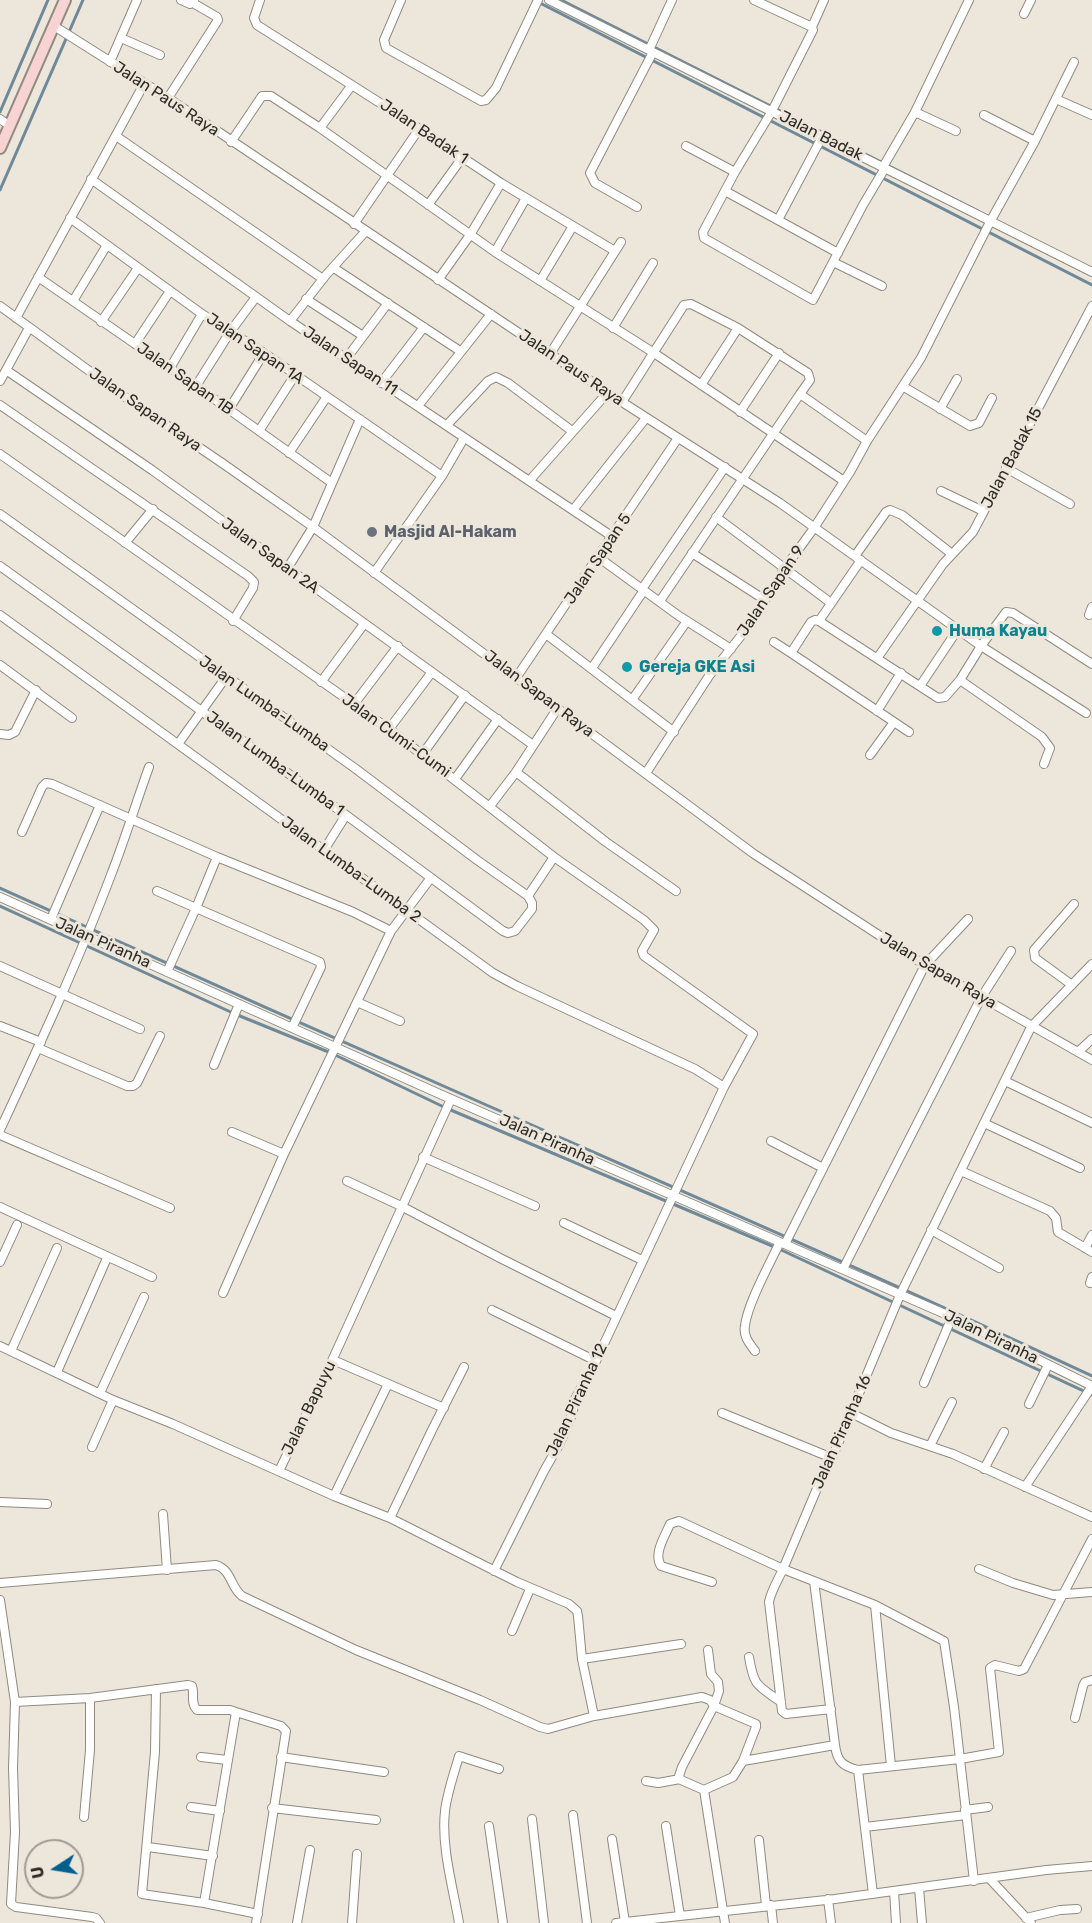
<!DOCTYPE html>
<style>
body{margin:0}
#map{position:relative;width:1092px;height:1923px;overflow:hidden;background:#ede6db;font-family:Rubik,sans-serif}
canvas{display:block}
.north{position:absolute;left:24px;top:1839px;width:60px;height:60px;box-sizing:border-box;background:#ede6db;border:2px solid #a19b93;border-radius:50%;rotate:258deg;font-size:16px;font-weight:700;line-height:24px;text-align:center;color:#2e2b27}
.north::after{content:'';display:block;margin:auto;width:21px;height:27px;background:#015f90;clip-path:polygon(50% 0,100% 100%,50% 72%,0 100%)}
</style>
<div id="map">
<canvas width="1092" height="1923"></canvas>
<div class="north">U</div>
</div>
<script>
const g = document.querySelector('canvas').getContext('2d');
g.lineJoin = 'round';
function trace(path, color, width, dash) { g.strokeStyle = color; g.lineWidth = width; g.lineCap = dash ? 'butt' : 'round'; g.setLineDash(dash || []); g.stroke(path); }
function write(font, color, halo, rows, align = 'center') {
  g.font = font + ' Rubik,sans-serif'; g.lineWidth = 6; g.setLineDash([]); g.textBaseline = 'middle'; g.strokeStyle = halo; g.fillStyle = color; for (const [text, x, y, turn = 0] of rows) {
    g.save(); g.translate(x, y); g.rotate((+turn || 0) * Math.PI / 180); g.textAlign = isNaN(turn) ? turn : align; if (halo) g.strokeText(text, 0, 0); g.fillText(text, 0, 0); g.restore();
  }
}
trace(new Path2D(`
 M534 0 1092 285
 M561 0 978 211
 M0 112 48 0
 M0 190 83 0
 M0 888C166 963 333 1038 500 1111 698 1198 896 1284 1092 1376
 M0 906 235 1014 331 1053 446 1108 777 1248 1092 1395`), '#6f8999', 3);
const minor = new Path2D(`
 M181 0 190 4 194 0
 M260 0 254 18 257 25 377 101 501 183 615 251
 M401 0 384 40 386 48 481 101 486 100 496 88 538 0
 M549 0 1092 272
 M754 0 812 27 813 30 772 111 735 172 703 232 704 238 813 300 863 205 885 168
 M1024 14 1031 0
 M54 26 168 98 622 402 780 503 981 646 1086 713
 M812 27 824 0
 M121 38 160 55
 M649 50 672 0
 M110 62 137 0
 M168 98 218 20 217 17 193 3
 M1056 99 1092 115
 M915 112 969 0
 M0 119 10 126
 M320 128 352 85
 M116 136 323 279
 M1035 141 1074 62
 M231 142 262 96H271L320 128 495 252 654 353 844 481
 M686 146 735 172
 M883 167 915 112 956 131
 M91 179 290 321 613 537
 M725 191 838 253
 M428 205 462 158
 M637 207 595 183 590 173 653 52
 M70 218 202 314 264 353 442 476
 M778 220 822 137
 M354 224 419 129
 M495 252 526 198
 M833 262 882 286
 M334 268 460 351
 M38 277 196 386 332 483
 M438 280 470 235 501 183
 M540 281 573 226
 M306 299 363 336
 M73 301 107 245
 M0 306 128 399 225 465 313 527 754 854 925 965 1092 1060
 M16 318 144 84
 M290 321 326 275 365 232
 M101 322 138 268
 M613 328 653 263
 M135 344 170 291
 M550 354 621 242
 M346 359 388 303
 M170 368 202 314
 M6 370 152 470 533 745
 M0 381 29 328
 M381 383 424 327
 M701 385 738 328
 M196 386 230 332 256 297
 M904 387 970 426 979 423 992 398
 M622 402 684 305 691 304 738 328 808 373 810 380 800 394 867 441 850 472 814 528 785 568 748 627 709 676 646 773
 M0 405 248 576 254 582 253 588 233 621
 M418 406 491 314
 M229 409 264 353
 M940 409 957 379
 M740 412 779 353
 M447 425 488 381 496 377 508 383 572 431
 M259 431 295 375
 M867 441 921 358 990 222 1035 141 984 115
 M289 453 326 398
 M0 454 389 729 554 857 644 920 654 930 642 951 644 956 753 1034 724 1087 596 1361 574 1401 573 1412 560 1443 544 1471 494 1571
 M1006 468 1070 504
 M530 480 608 392
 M941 491 983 511
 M573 510 646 418
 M0 514 356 769 477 860 528 896 532 903V909L515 931 508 933 503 931 346 815 0 566
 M716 517 831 603
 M125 543 153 509
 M692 553 765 600
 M855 556 886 512 890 510 902 515 952 554
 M598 557 679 616 731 649
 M287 569 313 527 360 419
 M374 573 442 476 464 438
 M642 589 725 467
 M660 601 800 394
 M0 615 493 973 517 986 695 1069 724 1087
 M1089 615 1092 607
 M819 621 861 560
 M546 634 674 732
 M774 642 791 653
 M878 657 943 564 973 532 1092 306
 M0 665 72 718
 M592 668 644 590
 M516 678 678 438
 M960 680 1042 737 1050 748 1044 764
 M321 682 364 624
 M920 686 958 629
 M632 700 687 621
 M354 704 398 646
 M877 711 901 673
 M389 729 432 672
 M909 732 791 653 811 622 815 620 819 621 938 698 945 697 960 680 981 646 1006 612 1013 613 1092 664
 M0 734 9 735 15 732 36 690
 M178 744 226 677
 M422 755 465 695
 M870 755 894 722
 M516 772 606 842 676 891
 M455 779 498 719
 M490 806 516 772 557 709
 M22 832 42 787 46 783 52 784 217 857 196 908 167 972
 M324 850 346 815
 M217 857 353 912 391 931 284 1154 223 1293
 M157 891 320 962 321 967 292 1028
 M528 896 554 857
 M0 897 442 1095 952 1317 1092 1386
 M51 919 100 805
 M391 931 430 879
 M0 966 140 1029
 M1072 985 1035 958 1034 950 1074 904
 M357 1002 400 1021
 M0 1026 41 1042
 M38 1048 127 1086H133L137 1083 160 1036
 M1078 1052 1092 1039
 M214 1065 239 1004
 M1005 1081 1092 1123
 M984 1123 1080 1168
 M0 1130C39 1046 78 962 111 875 125 839 136 803 149 767
 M232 1132 284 1154
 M0 1135 170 1208
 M771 1141 823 1168
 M423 1157 535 1206
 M961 1171 1050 1211 1056 1218 1058 1232 1092 1252
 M347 1181 401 1206 500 1258 616 1316
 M0 1207 152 1277
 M564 1223 642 1260
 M931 1230 999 1268
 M785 1244 925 965 968 919
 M1085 1248 1092 1235
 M0 1262 17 1225
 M843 1269 981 998 1011 951
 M1090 1283 1092 1277
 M492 1310 596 1361
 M0 1346 113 1400 173 1424 334 1496 390 1518 517 1582 569 1604 577 1611 578 1616 582 1659 594 1716 702 1697 710 1700 714 1706 756 1724V1727L743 1761 733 1777 704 1790 725 1923
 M11 1351 57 1248
 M755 1351C749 1343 743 1336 745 1326 747 1305 770 1263 780 1242
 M333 1360 444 1408
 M57 1372 107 1258
 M924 1383 952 1317
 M100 1393 144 1297
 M1029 1404 1048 1365
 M722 1413 832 1458
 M851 1413 891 1433 953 1454 1092 1517
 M930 1446 952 1402
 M92 1447 113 1400
 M984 1469 1004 1432
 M279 1471 326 1374 451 1099
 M1025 1487 1092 1386
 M334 1496 388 1384
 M0 1502 47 1504
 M163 1514 167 1570
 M390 1518 432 1430 464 1367
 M979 1569 1013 1583 1053 1595 1092 1592
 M814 1581 835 1745C837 1761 842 1766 858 1770L960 1759 999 1752 990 1668 995 1665 1019 1671 1024 1669 1092 1539
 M712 1582 661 1566C653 1554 665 1536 670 1524L679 1521 783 1569 821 1479 832 1458 900 1295 1031 1027 1092 964
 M0 1583 216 1565C232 1570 230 1587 242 1596L356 1650 480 1700 540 1727 548 1729 594 1716
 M0 1600 15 1702 13 1768 15 1832 11 1904 16 1907 92 1917 96 1918 100 1923
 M875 1605 891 1766
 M512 1631 530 1589
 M749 1657C754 1687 757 1685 781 1702
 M582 1659 681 1644
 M156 1689 155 1752 142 1894 204 1903 258 1914
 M15 1702 90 1698 188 1685 192 1686C195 1694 190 1703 197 1710H230L236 1712 204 1903
 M831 1709 786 1714 782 1711 769 1602C771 1591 778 1580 783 1569L875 1605 944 1641 954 1707 974 1881
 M236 1712 281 1726 286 1731 256 1923
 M1075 1718 1083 1686 1085 1682 1092 1680
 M201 1757 227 1760
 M281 1757 384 1772
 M743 1761 835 1745
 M858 1770 873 1894
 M646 1781 658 1783 680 1779
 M704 1790 681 1780 679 1776 682 1767 714 1706 719 1691 718 1682 711 1674 708 1650
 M191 1807 220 1811
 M272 1808 376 1820
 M965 1810 988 1807
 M573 1815 587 1923
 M84 1817 90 1750V1698
 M532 1819 544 1923
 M489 1826 503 1923
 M666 1826 680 1916
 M865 1827 966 1815
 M612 1839 625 1922
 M759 1840 766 1905
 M148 1847 213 1856
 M989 1878 1031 1923
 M919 1888 922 1923
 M894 1891 896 1923
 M828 1899 831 1923
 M771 1905 773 1923
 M1026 1918 1060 1910 1077 1909
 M297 1923 310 1850
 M352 1923 357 1854
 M459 1923C453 1887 441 1847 445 1811 447 1793 454 1774 459 1756L499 1769
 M616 1923 835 1899 1046 1870 1092 1866`);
const secondary = new Path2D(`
 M0 148 65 0`);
trace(minor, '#908a7f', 10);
trace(secondary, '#908a7f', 14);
trace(minor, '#fff', 8);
trace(secondary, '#f8d3d4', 10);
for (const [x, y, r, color] of [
 [372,532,6,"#6b7280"],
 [937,631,6,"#0f9aa8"],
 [627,667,6,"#0f9aa8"]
]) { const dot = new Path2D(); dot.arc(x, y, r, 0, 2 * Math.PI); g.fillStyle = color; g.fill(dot); trace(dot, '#ede6db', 2); }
write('16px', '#2e2b27', '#ede6db', [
 ["Jalan Paus Raya",166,99,33],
 ["Jalan Badak 1",424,132,34],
 ["Jalan Badak",821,136,27],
 ["Jalan Sapan 1A",255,349,34],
 ["Jalan Sapan 11",350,361,34],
 ["Jalan Paus Raya",571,368,34],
 ["Jalan Sapan 1B",185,379,35],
 ["Jalan Sapan Raya",145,410,35],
 ["Jalan Badak 15",1012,458,-62],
 ["Jalan Sapan 2A",270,556,36],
 ["Jalan Sapan 5",598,559,-56],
 ["Jalan Sapan 9",771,591,-56],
 ["Jalan Sapan Raya",539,694,37],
 ["Jalan Lumba-Lumba",264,704,35],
 ["Jalan Cumi-Cumi",396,736,36],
 ["Jalan Lumba-Lumba 1",275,764,36],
 ["Jalan Lumba-Lumba 2",351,870,36],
 ["Jalan Piranha",103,943,24],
 ["Jalan Sapan Raya",938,971,31],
 ["Jalan Piranha",547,1140,24],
 ["Jalan Piranha",991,1337,26],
 ["Jalan Piranha 12",577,1400,-65],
 ["Jalan Bapuyu",309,1408,-64],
 ["Jalan Piranha 16",842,1432,-66]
]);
write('bold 16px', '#5b616d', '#ede6db', [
 ["Masjid Al-Hakam",384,532]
], 'left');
write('bold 16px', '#0d838f', '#ede6db', [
 ["Huma Kayau",949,631],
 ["Gereja GKE Asi",639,667]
], 'left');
</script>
